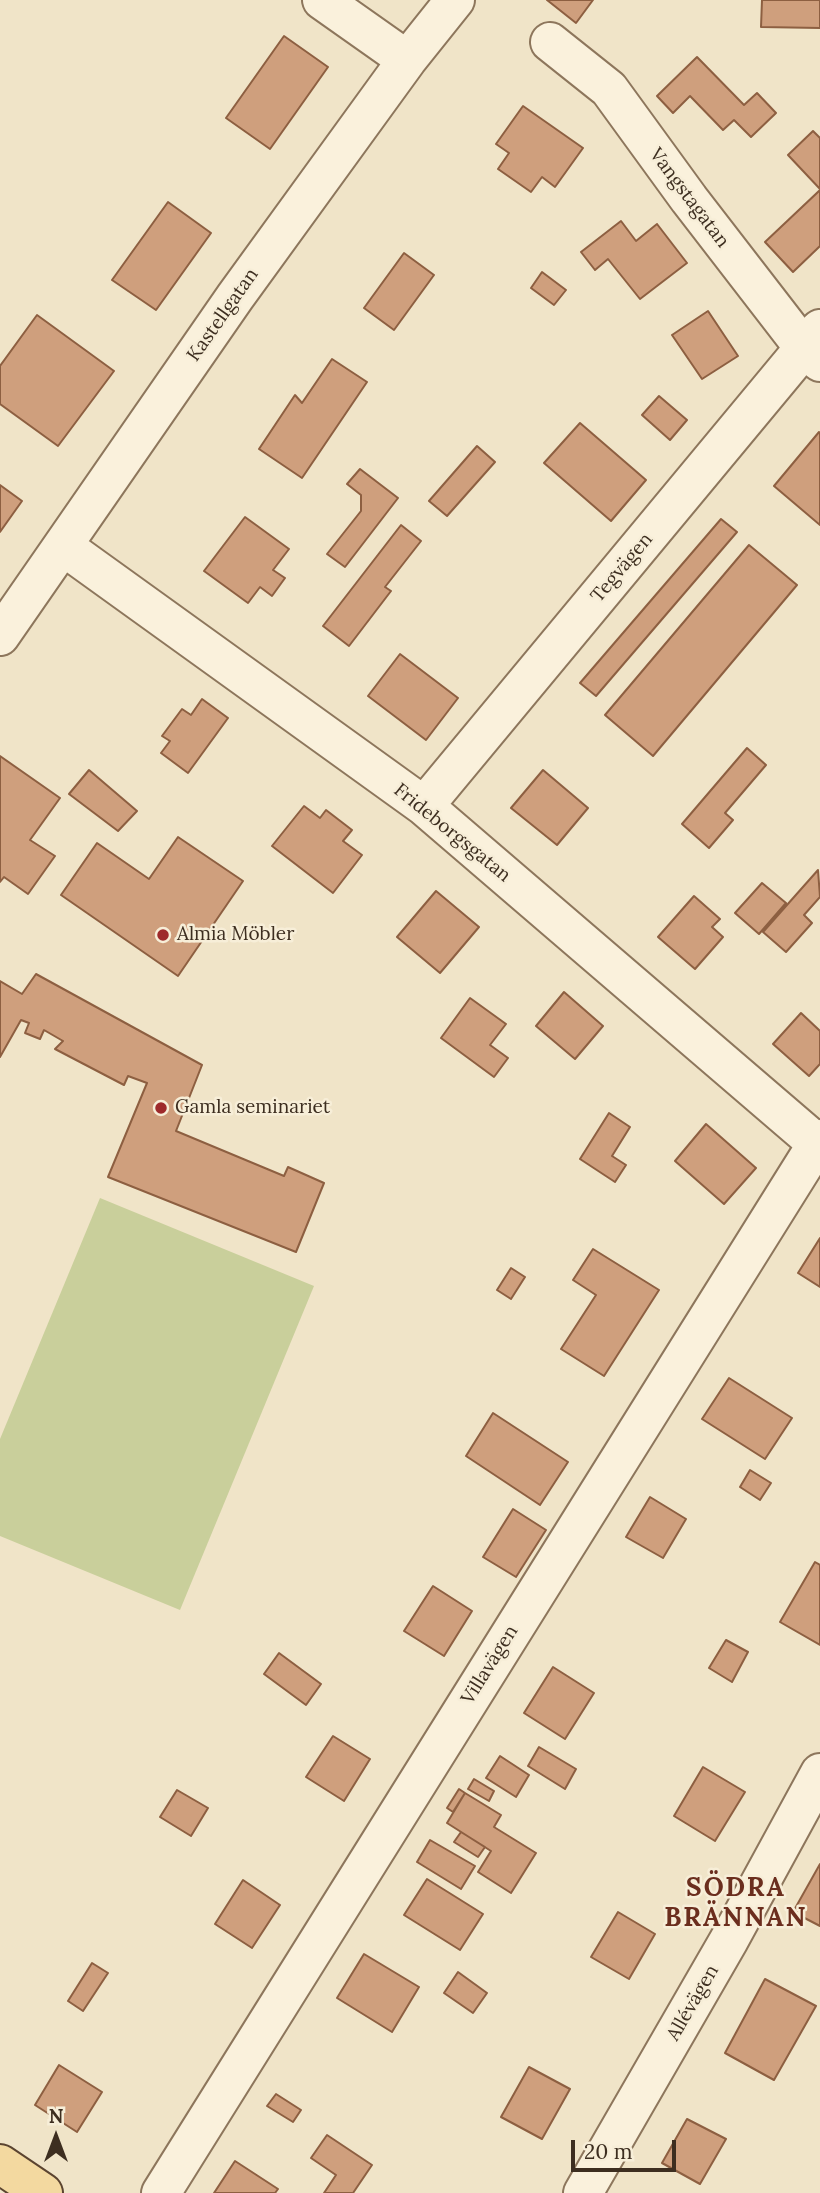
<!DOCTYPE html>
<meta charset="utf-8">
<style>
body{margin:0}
#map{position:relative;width:820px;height:2193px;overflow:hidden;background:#f0e4c8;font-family:Lora,serif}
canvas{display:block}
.north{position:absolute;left:21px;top:2102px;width:70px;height:70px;-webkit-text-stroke:5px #f7eed8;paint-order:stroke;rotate:0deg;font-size:19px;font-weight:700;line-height:28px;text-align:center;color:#3d2e20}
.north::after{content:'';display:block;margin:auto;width:24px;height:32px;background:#3d2e20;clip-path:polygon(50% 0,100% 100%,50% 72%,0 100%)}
.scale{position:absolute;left:571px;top:2140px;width:105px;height:32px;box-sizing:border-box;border:4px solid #3d2e20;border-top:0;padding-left:9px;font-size:21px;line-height:24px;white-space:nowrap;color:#3d2e20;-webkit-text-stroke:5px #f7eed8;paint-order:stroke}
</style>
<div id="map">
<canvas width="820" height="2193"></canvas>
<div class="north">N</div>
<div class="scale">20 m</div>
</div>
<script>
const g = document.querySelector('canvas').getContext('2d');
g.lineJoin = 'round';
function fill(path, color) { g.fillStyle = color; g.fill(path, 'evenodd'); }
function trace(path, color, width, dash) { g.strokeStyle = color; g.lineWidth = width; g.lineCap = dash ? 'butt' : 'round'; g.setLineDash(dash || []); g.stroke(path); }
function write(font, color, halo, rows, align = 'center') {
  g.font = font + ' Lora,serif'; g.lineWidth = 5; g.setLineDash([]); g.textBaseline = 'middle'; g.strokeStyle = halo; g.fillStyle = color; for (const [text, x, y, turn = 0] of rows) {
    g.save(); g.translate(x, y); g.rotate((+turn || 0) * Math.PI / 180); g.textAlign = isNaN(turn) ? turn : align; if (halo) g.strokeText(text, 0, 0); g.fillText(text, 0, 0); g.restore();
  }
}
fill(new Path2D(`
 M100 1198 314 1286 180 1610 0 1536V1439Z`), '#c9cf9b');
const building = new Path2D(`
 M547 0H593L576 23Z
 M762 0H820V28L761 27Z
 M284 36 328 67 270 149 226 118Z
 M697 57 744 105 757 93 776 113 751 137 734 120 723 130 690 96 673 113 657 96Z
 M523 106 583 148 555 187 542 177 531 192 498 169 509 153 496 144Z
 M813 131 820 138V189L788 155Z
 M820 190V246L793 272 765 242Z
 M168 202 211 233 156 310 112 280Z
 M621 221 636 241 657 224 687 263 640 299 608 259 595 270 581 252Z
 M404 253 434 275 394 330 364 308Z
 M542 272 566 290 554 305 531 288Z
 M708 311 738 356 702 379 672 335Z
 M37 315 114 371 58 446 0 404V366Z
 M332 359 367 382 302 478 259 449 295 395 302 403Z
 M659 396 687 420 670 440 642 415Z
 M580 423 646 480 611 521 544 463Z
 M819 432 820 433V525L774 486Z
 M477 446 495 462 447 516 429 501Z
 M360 469 398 498 345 567 327 554 361 511V495L347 484Z
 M0 485 22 501 0 532Z
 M245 517 289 549 273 570 285 578 272 596 260 587 248 603 204 571Z
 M721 519 737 532 596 696 580 683Z
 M401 525 421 541 385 587 391 591 349 646 323 626Z
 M749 545 797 585 653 756 605 715Z
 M400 654 458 698 426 740 368 696Z
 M202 699 228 718 188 773 161 753 170 741 162 736 182 709 191 715Z
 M747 748 766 765 725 813 733 820 709 848 682 824Z
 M0 756 60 798 30 840 55 856 28 894 4 877 0 882Z
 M89 770 137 811 118 831 69 794Z
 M543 770 588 808 557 845 511 808Z
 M304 806 320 818 326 810 352 830 343 841 362 855 333 893 272 846Z
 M178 837 243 881 178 976 61 895 97 843 149 879Z
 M818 870 820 897 804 915 812 923 786 952 763 932Z
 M762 883 786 903 759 934 735 913Z
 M436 891 479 927 440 973 397 937Z
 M694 896 720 919 712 927 723 937 695 969 658 937Z
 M36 974 202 1065 176 1131 284 1176 288 1167 324 1183 296 1252 108 1177 147 1083 128 1076 124 1085 55 1049 63 1041 44 1030 40 1039 25 1033 29 1023 21 1020 0 1057V981L22 994Z
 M564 992 603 1026 575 1059 536 1026Z
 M470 998 506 1024 490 1045 508 1058 494 1077 441 1038Z
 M801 1013 820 1031V1064L809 1076 773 1044Z
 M609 1113 630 1127 612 1156 626 1165 615 1182 580 1159Z
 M706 1124 756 1168 724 1204 675 1161Z
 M820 1238V1287L798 1273Z
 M593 1249 659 1290 604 1376 561 1349 596 1295 573 1280Z
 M511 1268 525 1277 511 1299 497 1290Z
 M729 1378 792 1418 765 1459 702 1419Z
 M493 1413 568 1462 540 1505 466 1456Z
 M750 1470 771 1483 760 1500 740 1487Z
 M650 1497 686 1519 663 1558 626 1537Z
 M513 1509 546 1530 516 1577 483 1557Z
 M815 1562 820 1565V1645L780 1622Z
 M433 1586 472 1611 444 1656 404 1631Z
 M726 1640 748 1652 732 1682 709 1668Z
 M279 1653 321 1684 306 1705 264 1674Z
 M553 1667 594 1693 565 1739 524 1713Z
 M333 1736 370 1759 344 1801 306 1777Z
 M539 1747 576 1769 565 1789 528 1766Z
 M500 1756 529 1775 516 1797 486 1778Z
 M703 1767 745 1792 715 1841 674 1816Z
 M474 1779 494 1791 489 1801 468 1789Z
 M459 1789 465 1793 453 1812 447 1808Z
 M177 1790 208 1808 191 1836 160 1817Z
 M465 1793 501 1815 494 1827 536 1853 511 1893 478 1872 491 1851 447 1823Z
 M461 1832 485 1847 478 1857 454 1842Z
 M430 1840 475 1866 461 1889 417 1862Z
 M820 1864V1926L793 1912Z
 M427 1879 483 1914 460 1950 404 1915Z
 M243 1880 280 1905 252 1948 215 1924Z
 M618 1912 655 1934 629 1979 591 1957Z
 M364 1954 419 1987 392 2032 337 1998Z
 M92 1963 108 1973 83 2011 68 2001Z
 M458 1972 487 1993 473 2013 444 1993Z
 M765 1979 816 2006 774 2080 725 2053Z
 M59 2065 102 2092 77 2132 35 2105Z
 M529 2067 570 2089 542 2139 501 2117Z
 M276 2094 301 2110 293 2122 267 2106Z
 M687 2119 726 2139 700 2184 662 2163Z
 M327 2135 372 2165 353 2193H324L336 2175 311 2158Z
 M235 2161 278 2189 275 2193H214Z`);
fill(building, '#cf9f7d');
trace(building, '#8d5f41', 2);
const minor = new Path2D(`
 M322 0 407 60
 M550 42 609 89 689 199 804 348 820 362
 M63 546 424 806 820 1146
 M0 636 235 297 407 60 455 0
 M424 806 820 329
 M161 2193 820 1139
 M583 2193 729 1940 820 1773`);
const major = new Path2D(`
 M0 2164 43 2193`);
trace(minor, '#8d765c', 42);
trace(major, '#5b4430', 42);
trace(minor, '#faf1dc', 38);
trace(major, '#f3d9a0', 38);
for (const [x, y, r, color] of [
 [163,935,7,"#9e2a2b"],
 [161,1108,7,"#9e2a2b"]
]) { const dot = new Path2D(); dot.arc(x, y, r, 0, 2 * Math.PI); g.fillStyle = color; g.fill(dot); trace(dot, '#f7eed8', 2.5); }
write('19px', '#3d2e20', '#f7eed8', [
 ["Vangstagatan",689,198,53],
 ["Kastellgatan",223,315,-55],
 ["Tegvägen",622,568,-50],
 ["Frideborgsgatan",452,833,39],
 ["Villavägen",490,1665,-58],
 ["Allévägen",693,2003,-60]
]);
write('19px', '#3d2e20', '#f7eed8', [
 ["Almia Möbler",177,935],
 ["Gamla seminariet",175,1108]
], 'left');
g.letterSpacing = '2px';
write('bold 26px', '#6b2e1e', '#f7eed8', [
 ["SÖDRA",736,1889],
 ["BRÄNNAN",736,1919]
]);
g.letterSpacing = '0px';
</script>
